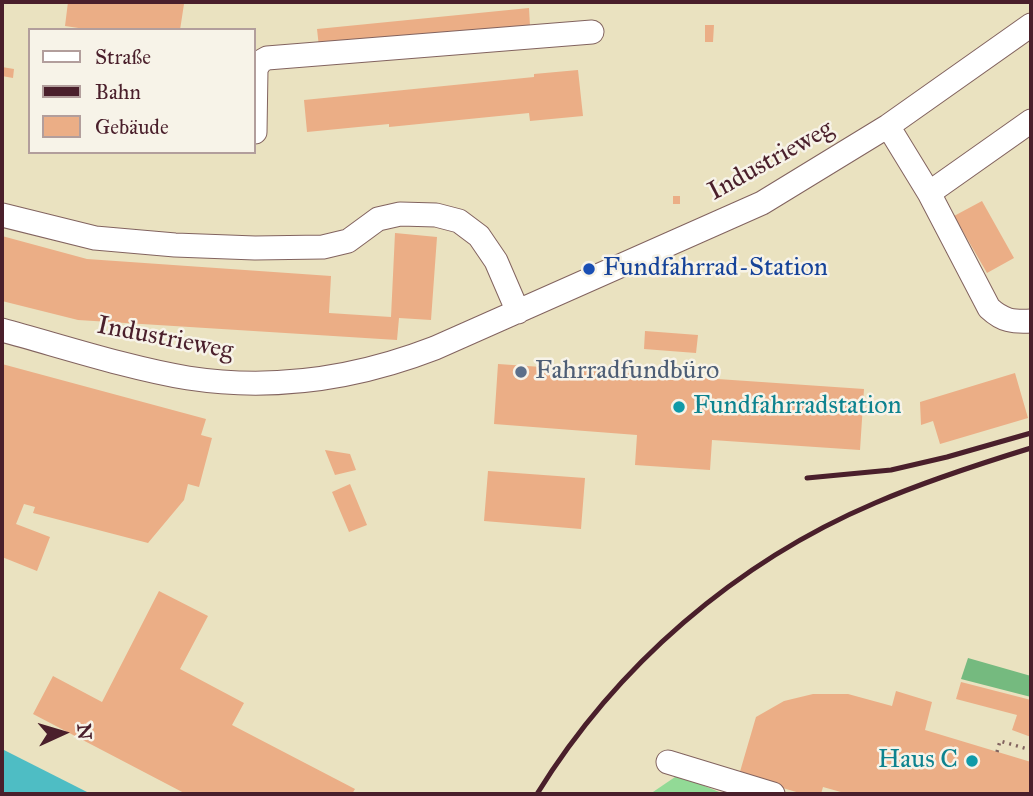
<!DOCTYPE html>
<meta charset="utf-8">
<style>
body{margin:0}
#map{position:relative;width:1033px;height:796px;overflow:hidden;background:#eae2c0;font-family:"IM FELL Great Primer",serif}
canvas{display:block}
.frame{position:absolute;inset:0;border:4px solid #4a1f2b;pointer-events:none}
.legend{position:absolute;left:28px;top:28px;width:228px;height:126px;box-sizing:border-box;background:#f7f3e8;border:2px solid #b29e9c;margin:0;padding:9px 12px;list-style:none;font-size:21px;color:#4a1f2b}
.legend li{display:flex;align-items:center;gap:14px;height:35px}
.legend b{width:35px;border:2px solid #b29e9c}
.north{position:absolute;left:28px;top:698px;width:70px;height:70px;-webkit-text-stroke:5px #f7f3e8;paint-order:stroke;rotate:86deg;font-size:19px;font-weight:700;line-height:28px;text-align:center;color:#4a1f2b}
.north::after{content:'';display:block;margin:auto;width:24px;height:32px;background:#4a1f2b;clip-path:polygon(50% 0,100% 100%,50% 72%,0 100%)}
</style>
<div id="map">
<canvas width="1033" height="796"></canvas>
<div class="frame"></div>
<ul class="legend">
<li><b style="height:9px;background:#fff"></b>Straße</li>
<li><b style="height:9px;background:#4a1f2b"></b>Bahn</li>
<li><b style="height:19px;background:#ebae86"></b>Gebäude</li>
</ul>
<div class="north">N</div>
</div>
<script>
const g = document.querySelector('canvas').getContext('2d');
g.lineJoin = 'round';
function fill(path, color) { g.fillStyle = color; g.fill(path, 'evenodd'); }
function trace(path, color, width, dash) { g.strokeStyle = color; g.lineWidth = width; g.lineCap = dash ? 'butt' : 'round'; g.setLineDash(dash || []); g.stroke(path); }
function write(font, color, halo, rows, align = 'center') {
  g.font = font + ' "IM FELL Great Primer",serif'; g.lineWidth = 5; g.setLineDash([]); g.textBaseline = 'middle'; g.strokeStyle = halo; g.fillStyle = color; for (const [text, x, y, turn = 0] of rows) {
    g.save(); g.translate(x, y); g.rotate((+turn || 0) * Math.PI / 180); g.textAlign = isNaN(turn) ? turn : align; if (halo) g.strokeText(text, 0, 0); g.fillText(text, 0, 0); g.restore();
  }
}
fill(new Path2D(`
 M678 775 724 794H650Z`), '#92da96');
fill(new Path2D(`
 M968 658 1031 676V697L961 679Z`), '#75ba7f');
fill(new Path2D(`
 M2 749 91 794H2Z`), '#4ebdc4');
fill(new Path2D(`
 M68 2H168L184 4 180 30H92L65 26Z
 M529 8 530 26 319 47 317 29Z
 M705 25H714L713 42H705Z
 M2 67 14 69 13 78 2 76Z
 M578 70 583 116 530 121 529 113 389 127V124L307 132 304 100 534 77V74Z
 M673 196H680V204H673Z
 M982 201 1014 258 987 273 954 216Z
 M395 233 437 237 431 320 399 318 397 340 78 320 2 301V236L87 259 331 276 329 313 391 317Z
 M645 331 698 335 696 353 644 349Z
 M2 364 206 419 201 435 212 438 199 487 188 484 184 500 148 543 33 513 35 507 24 504 16 524 50 537 37 571 2 557Z
 M498 364 864 389 860 450 712 440 710 470 635 465 637 435 494 424Z
 M1015 373 1028 418 940 444 933 421 921 425 920 402Z
 M325 450 350 454 356 470 335 475Z
 M488 471 585 478 581 529 484 521Z
 M350 484 367 525 349 532 332 492Z
 M159 591 208 616 180 669 244 703 232 725 355 789 352 794H186L33 714 53 676 102 702Z
 M961 682 1031 700V737L1012 730 1017 715 956 699Z
 M896 691 932 702 925 730 1031 762V794H848L823 787 821 794H803L739 775 756 717 784 701 813 694H848L892 706Z`), '#ebae86');
const minor = new Path2D(`
 M1031 121 929 193 989 308C1003 321 1013 322 1031 321
 M888 126 929 193
 M255 132 256 69 260 62 267 58 592 32
 M2 215 95 238 175 245 255 248 323 247 348 241 378 219 400 214 436 215 459 221 479 236 496 261 518 312
 M2 330C61 346 128 368 188 378 273 391 355 379 435 348L762 203 888 126 1031 25
 M668 762 773 794`);
trace(minor, '#82635f', 25);
trace(new Path2D(`
 M997 752 1000 741 1031 750`), '#82635f', 3.5, [2, 5]);
trace(minor, '#fff', 23);
trace(new Path2D(`
 M807 478 891 470 947 457 1031 433
 M537 794C616 666 736 562 875 503 926 481 979 464 1031 448`), '#4a1f2b', 5);
for (const [x, y, r, color] of [
 [589,269,7,"#1a4fb4"],
 [521,372,7,"#5c6f8a"],
 [679,407,7,"#0f9aa8"],
 [972,761,7,"#0f9aa8"]
]) { const dot = new Path2D(); dot.arc(x, y, r, 0, 2 * Math.PI); g.fillStyle = color; g.fill(dot); trace(dot, '#f7f3e8', 2.5); }
write('26px', '#4a1f2b', '#f7f3e8', [
 ["Industrieweg",771,161,-29],
 ["Industrieweg",165,339,11]
]);
write('26px', '#164399', '#f7f3e8', [
 ["Fundfahrrad-Station",603,269]
], 'left');
write('26px', '#4e5e75', '#f7f3e8', [
 ["Fahrradfundbüro",535,372]
], 'left');
write('26px', '#0d838f', '#f7f3e8', [
 ["Fundfahrradstation",693,407],
 ["Haus C",958,761,"right"]
], 'left');
</script>
